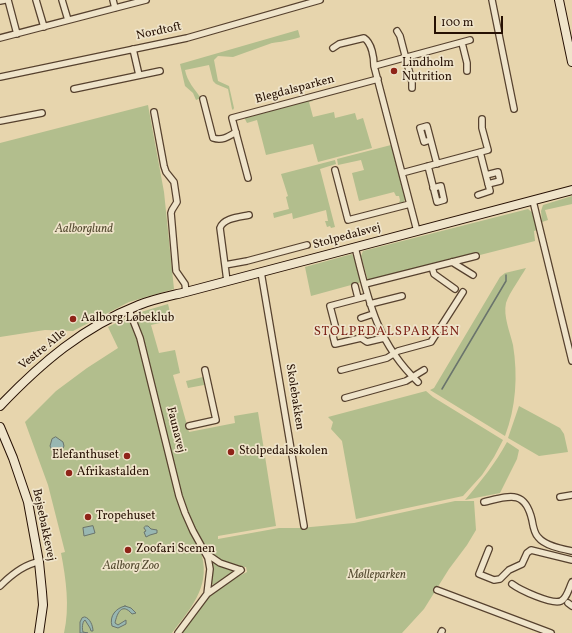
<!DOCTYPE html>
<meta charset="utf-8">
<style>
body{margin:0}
#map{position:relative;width:572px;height:633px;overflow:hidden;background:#e7d5ad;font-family:Vollkorn,serif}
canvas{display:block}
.scale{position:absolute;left:434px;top:16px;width:69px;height:18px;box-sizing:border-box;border:2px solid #261003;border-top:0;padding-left:5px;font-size:12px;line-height:14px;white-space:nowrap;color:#261003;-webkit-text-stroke:3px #efe4ca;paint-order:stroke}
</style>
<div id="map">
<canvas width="572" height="633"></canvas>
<div class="scale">100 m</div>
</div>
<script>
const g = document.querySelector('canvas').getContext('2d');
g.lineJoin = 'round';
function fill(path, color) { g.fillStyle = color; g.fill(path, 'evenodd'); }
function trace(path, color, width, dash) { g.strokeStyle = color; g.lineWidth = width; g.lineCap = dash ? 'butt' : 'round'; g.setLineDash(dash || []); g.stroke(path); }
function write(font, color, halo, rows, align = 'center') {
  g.font = font + ' Vollkorn,serif'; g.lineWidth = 3.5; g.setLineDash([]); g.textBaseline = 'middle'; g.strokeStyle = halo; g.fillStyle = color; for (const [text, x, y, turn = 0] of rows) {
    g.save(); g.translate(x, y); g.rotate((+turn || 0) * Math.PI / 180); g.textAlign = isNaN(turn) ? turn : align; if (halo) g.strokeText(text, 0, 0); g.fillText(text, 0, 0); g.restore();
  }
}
fill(new Path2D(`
 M298 30 300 37C297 39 275 43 272 43L233 57 218 56 214 60 218 81 229 86 234 108 233 110 232 109 228 89 216 84 213 81 209 65 185 70C187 81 195 90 201 98L196 100 193 93 185 86 180 64Z
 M312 99 313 101 309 102 313 117 334 112 335 118 355 113 357 120 363 118 372 148 318 162 313 144 266 155 257 120 247 123 244 117Z
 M148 105 164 192 174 289 129 302 73 331 45 330 0 337V143Z
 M391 145 405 199 404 202 399 203 400 200 399 196H396L394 192 359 201 352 173 364 170 361 160 338 165 337 159Z
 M335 160 336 164 320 169 335 227 331 228 330 226 327 227 325 221H328L326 210 293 219 292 213 274 218 273 213 289 209 286 197 288 196 281 174Z
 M572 196V204L545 210 548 220 542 222 541 211 543 205Z
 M528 209 534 214 538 230 534 231 535 241 480 255 475 254 368 281 361 256 363 251Z
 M352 254 357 263 362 282 311 296 305 267Z
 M526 268C521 277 509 293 506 303 503 316 510 332 513 345 518 376 516 407 505 436L430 390 434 388 500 277 505 273Z
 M168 304 170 312 164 322 151 325 159 353 175 350 180 373 173 375 189 432 235 423 234 416 258 412 276 526 218 536V539L279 528H300L354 523 455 501H474L476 530 467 545 449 569 424 609 402 633H182L211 594 237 577 247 572 246 567C231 567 218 560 207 551L202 556C210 588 190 609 172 633H64C70 607 66 579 61 553L65 552 48 485 25 422 56 391 87 368 118 348 108 327 134 314Z
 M203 377 204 385 188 388 186 381Z
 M426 391 433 397 503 440 494 457 482 475 463 496 356 519 342 441 331 429 333 422 328 417Z
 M519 406 560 428 564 434 568 452 539 456 508 438Z
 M507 442 519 450 517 459 500 493 465 500C481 481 495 464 507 442Z
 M213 562 231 570 233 572 213 585 211 583Z`), '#b2be8d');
const water = new Path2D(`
 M56 437 63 442 64 446 61 452 57 454 53 452 50 446 52 439Z
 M93 526 95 533 84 536 83 528Z
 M146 526H148L151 529 157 530V533L150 535 146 537 144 532 146 531 144 528Z
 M125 606 131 608 136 613 132 614C122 602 117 613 115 623L118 625 126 620V624L118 628 112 626C109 616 116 608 125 606Z
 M85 617C90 618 93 626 93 631H91L90 628 85 620C82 622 82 629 83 632L88 633H80V622L82 618Z`);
fill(water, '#98b7b2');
trace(water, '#6a746c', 1);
trace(new Path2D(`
 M442 389 506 281V275`), '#6a746c', 1.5);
const street = new Path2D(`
 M8 0 17 34
 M36 0 44 27
 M62 0 68 20
 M113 0 115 8
 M492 0 514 109
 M0 1 5 0
 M397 31 400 36 412 82V88
 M0 38 146 0
 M462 43 467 63V71
 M333 48 339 44 364 38C372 43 374 58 374 66
 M133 49 139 75
 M0 77 187 38 320 0
 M74 89 160 71
 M203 99 213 138C222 141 228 137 236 132
 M154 112 164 166 166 172 174 182 177 202 172 210 171 213 176 271 185 284 186 292
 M0 121 42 113
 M430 140 424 142 420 128 427 126 437 164
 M428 166 437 202 444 200 441 186 433 188
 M335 170 348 220 410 204
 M402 173 488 150 482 128V119
 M486 175 498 172 500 181 488 184
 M248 178 232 118 378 79
 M478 195 490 191 480 152
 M533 201 572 361
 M417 231 374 66 470 40
 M355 247C368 300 377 343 418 382
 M452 262 473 275
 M225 265 247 261 307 245
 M432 267 434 274 455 289
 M261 272 304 526
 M227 281 220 228C223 218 240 217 249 215
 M365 284 476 256
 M355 286 358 298
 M368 296 330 306 336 329 333 336 335 344 361 338 367 342 384 338
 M370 304 402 296
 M129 310 140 338 179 496 185 513 193 531 208 558 210 569 207 594
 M361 318 373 314
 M341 370 387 358 398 351 431 342 463 292
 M345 398 406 381 424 370
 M189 426 216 420 205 370
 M560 497 572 495
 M484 502C509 496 525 489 532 520 533 526 534 533 538 537 545 546 562 549 572 551
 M489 549 479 574 494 580 500 579 509 570 522 564 527 553 531 550 572 560
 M207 554 220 563 241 570
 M512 584C520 590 552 605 561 601 567 598 569 588 572 582
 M0 586C10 576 24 564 39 562
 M437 590 551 633
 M568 603 572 606
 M178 633 207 594 241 570
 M441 633 442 631`);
const secondary = new Path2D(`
 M559 0 572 62
 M0 406C41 363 83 327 139 305 154 299 170 296 186 292L572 190
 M0 427 13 458 28 502 39 562 42 592 43 605 39 633`);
trace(street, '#56412e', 8);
trace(secondary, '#261003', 10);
trace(street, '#efe4ca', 5.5);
trace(secondary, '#efe4ca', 8);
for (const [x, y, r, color] of [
 [394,71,4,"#8f2418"],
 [73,319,4,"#8f2418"],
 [231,452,4,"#8f2418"],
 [127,456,4,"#8f2418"],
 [69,473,4,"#8f2418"],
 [88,517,4,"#8f2418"],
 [128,550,4,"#8f2418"]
]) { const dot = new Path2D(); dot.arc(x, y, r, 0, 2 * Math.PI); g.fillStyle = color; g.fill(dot); trace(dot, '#efe4ca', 1.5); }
write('12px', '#261003', '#efe4ca', [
 ["Nordtoft",159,32,-12],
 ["Blegdalsparken",295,90,-15],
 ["Stolpedalsvej",347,237,-15],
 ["Vestre Alle",43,350,-39],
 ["Skolebakken",294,397,81],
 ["Faunavej",175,430,76],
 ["Bejsebakkevej",43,525,78]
]);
write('12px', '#261003', '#efe4ca', [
 ["Lindholm",402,64],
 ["Nutrition",402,78],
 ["Aalborg Løbeklub",81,319],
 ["Stolpedalsskolen",239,452],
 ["Elefanthuset",119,456,"right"],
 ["Afrikastalden",77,473],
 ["Tropehuset",96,517],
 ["Zoofari Scenen",136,550]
], 'left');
write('italic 12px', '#574d33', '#efe4ca', [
 ["Aalborglund",84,230],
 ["Aalborg Zoo",131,567],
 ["Mølleparken",377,576]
]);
g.letterSpacing = '1px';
write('13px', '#7a1f14', '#efe4ca', [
 ["STOLPEDALSPARKEN",387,333]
]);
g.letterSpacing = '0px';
</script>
